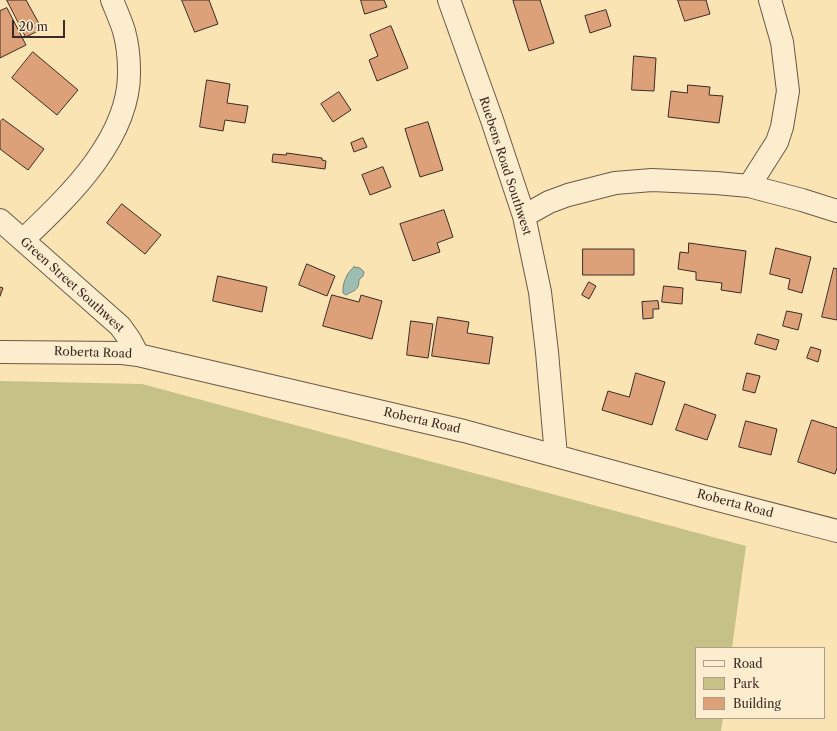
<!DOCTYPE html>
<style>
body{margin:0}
#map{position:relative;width:837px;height:731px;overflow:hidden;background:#fae4b4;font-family:"Libre Caslon Text",serif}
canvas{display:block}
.legend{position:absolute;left:695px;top:647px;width:130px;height:72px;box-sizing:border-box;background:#fcedce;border:1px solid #af9f8a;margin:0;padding:5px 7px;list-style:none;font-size:12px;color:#3c2a24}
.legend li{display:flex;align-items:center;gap:8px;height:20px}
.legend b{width:20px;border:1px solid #af9f8a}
.scale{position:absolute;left:12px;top:20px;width:53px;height:18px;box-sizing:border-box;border:2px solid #3c2a24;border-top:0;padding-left:5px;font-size:12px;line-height:14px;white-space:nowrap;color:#3c2a24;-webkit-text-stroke:3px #fcedce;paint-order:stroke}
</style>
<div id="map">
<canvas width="837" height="731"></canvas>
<ul class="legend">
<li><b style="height:5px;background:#fcedce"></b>Road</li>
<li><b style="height:11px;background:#c6c287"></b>Park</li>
<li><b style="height:11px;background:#dca178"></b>Building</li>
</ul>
<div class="scale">20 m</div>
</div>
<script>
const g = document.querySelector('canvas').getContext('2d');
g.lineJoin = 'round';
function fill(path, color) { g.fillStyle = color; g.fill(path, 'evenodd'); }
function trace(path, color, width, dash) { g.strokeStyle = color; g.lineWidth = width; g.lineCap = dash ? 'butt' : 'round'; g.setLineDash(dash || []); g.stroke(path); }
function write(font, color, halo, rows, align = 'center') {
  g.font = font + ' "Libre Caslon Text",serif'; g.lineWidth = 3; g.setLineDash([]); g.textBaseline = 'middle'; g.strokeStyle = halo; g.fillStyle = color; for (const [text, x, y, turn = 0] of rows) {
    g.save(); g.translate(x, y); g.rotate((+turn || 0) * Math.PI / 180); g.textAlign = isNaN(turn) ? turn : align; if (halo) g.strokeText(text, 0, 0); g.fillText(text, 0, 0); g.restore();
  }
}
fill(new Path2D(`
 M0 381 142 384 746 546 732 648H696V718H723L721 731H0Z`), '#c6c287');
const water = new Path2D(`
 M354 267 360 268 364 272 363 276 359 280C359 291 354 290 346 295L343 293C342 284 347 272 354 267Z`);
fill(water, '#9ebeb2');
trace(water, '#778379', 1);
const building = new Path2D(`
 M7 0H26L42 29 26 37Z
 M182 0H209L218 24 195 32Z
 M361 0H384L387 7 365 14Z
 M516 0H540L554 43 529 51 513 1Z
 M678 0H706L710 14 685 21Z
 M7 8 26 45 0 58V11Z
 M606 10 611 26 590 33 585 16Z
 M391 26 408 68 377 81 369 60 378 56 370 35Z
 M33 52 78 90 57 115 12 78Z
 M634 56 656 58 654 91 632 90Z
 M207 80 230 84 227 103 248 106 245 123 225 120 223 131 200 127Z
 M688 85 710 87 709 95 723 96 719 123 668 117 671 91 687 93Z
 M339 92 351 110 333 122 321 104Z
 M3 119 44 149 28 170 0 149V122Z
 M428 122 443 170 420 177 405 129Z
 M363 138 367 147 354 152 351 143Z
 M287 153 322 158V160L326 161 325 169 272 162 273 154 286 155Z
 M383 167 391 187 370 195 362 175Z
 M122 204 161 235 145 254 107 223Z
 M444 210 453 237 437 243 440 252 413 261 400 224Z
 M689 243 746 251 741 293 721 290 722 283 696 280V272L678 269 680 252 688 253Z
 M776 248 811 257 802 293 788 289 790 279 770 274Z
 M583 249H634V275H583Z
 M307 264 335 276 327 296 299 285Z
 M834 268 837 269V320L822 317Z
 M218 276 267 287 262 312 213 301Z
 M589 282 596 286 589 299 582 295Z
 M664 286 683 288 682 304 662 302Z
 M0 287 3 288 0 296Z
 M332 295 359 302 361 295 382 301 372 339 323 326Z
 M658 301 659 309H653V318L643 319 642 302Z
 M787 311 802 314 798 330 783 326Z
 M438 317 469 322 467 333 493 337 489 364 432 356Z
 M411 321 433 324 428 358 407 355Z
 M758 334 779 340 776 350 755 344Z
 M811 347 821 350 818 362 807 358Z
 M636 373 665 382 652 425 602 410 608 391 629 397Z
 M747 373 760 376 755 393 743 390Z
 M685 404 716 415 707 440 676 430Z
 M812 420 837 428V468L835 474 798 462Z
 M746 421 777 429 771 455 739 447Z`);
fill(building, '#dca178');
trace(building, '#3c2a24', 1);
const minor = new Path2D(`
 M449 0 492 120 524 216 540 292 547 352 556 456
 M749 186 777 142 782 127 788 91 782 42 770 0
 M524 216 549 202 568 195 615 183 652 180 716 183 749 186 802 200 837 211
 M0 220 120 326 130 340 138 355
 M23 240C68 197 131 138 129 70 129 59 127 42 124 31 121 21 116 10 112 0
 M0 352 122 353 138 355 464 431 706 497 837 531`);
trace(minor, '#6c5848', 24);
trace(minor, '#fcedce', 22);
write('12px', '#3c2a24', '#fcedce', [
 ["Ruebens Road Southwest",505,166,72],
 ["Green Street Southwest",72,285,42],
 ["Roberta Road",93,353,2],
 ["Roberta Road",422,421,13],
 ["Roberta Road",735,504,15]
]);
</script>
